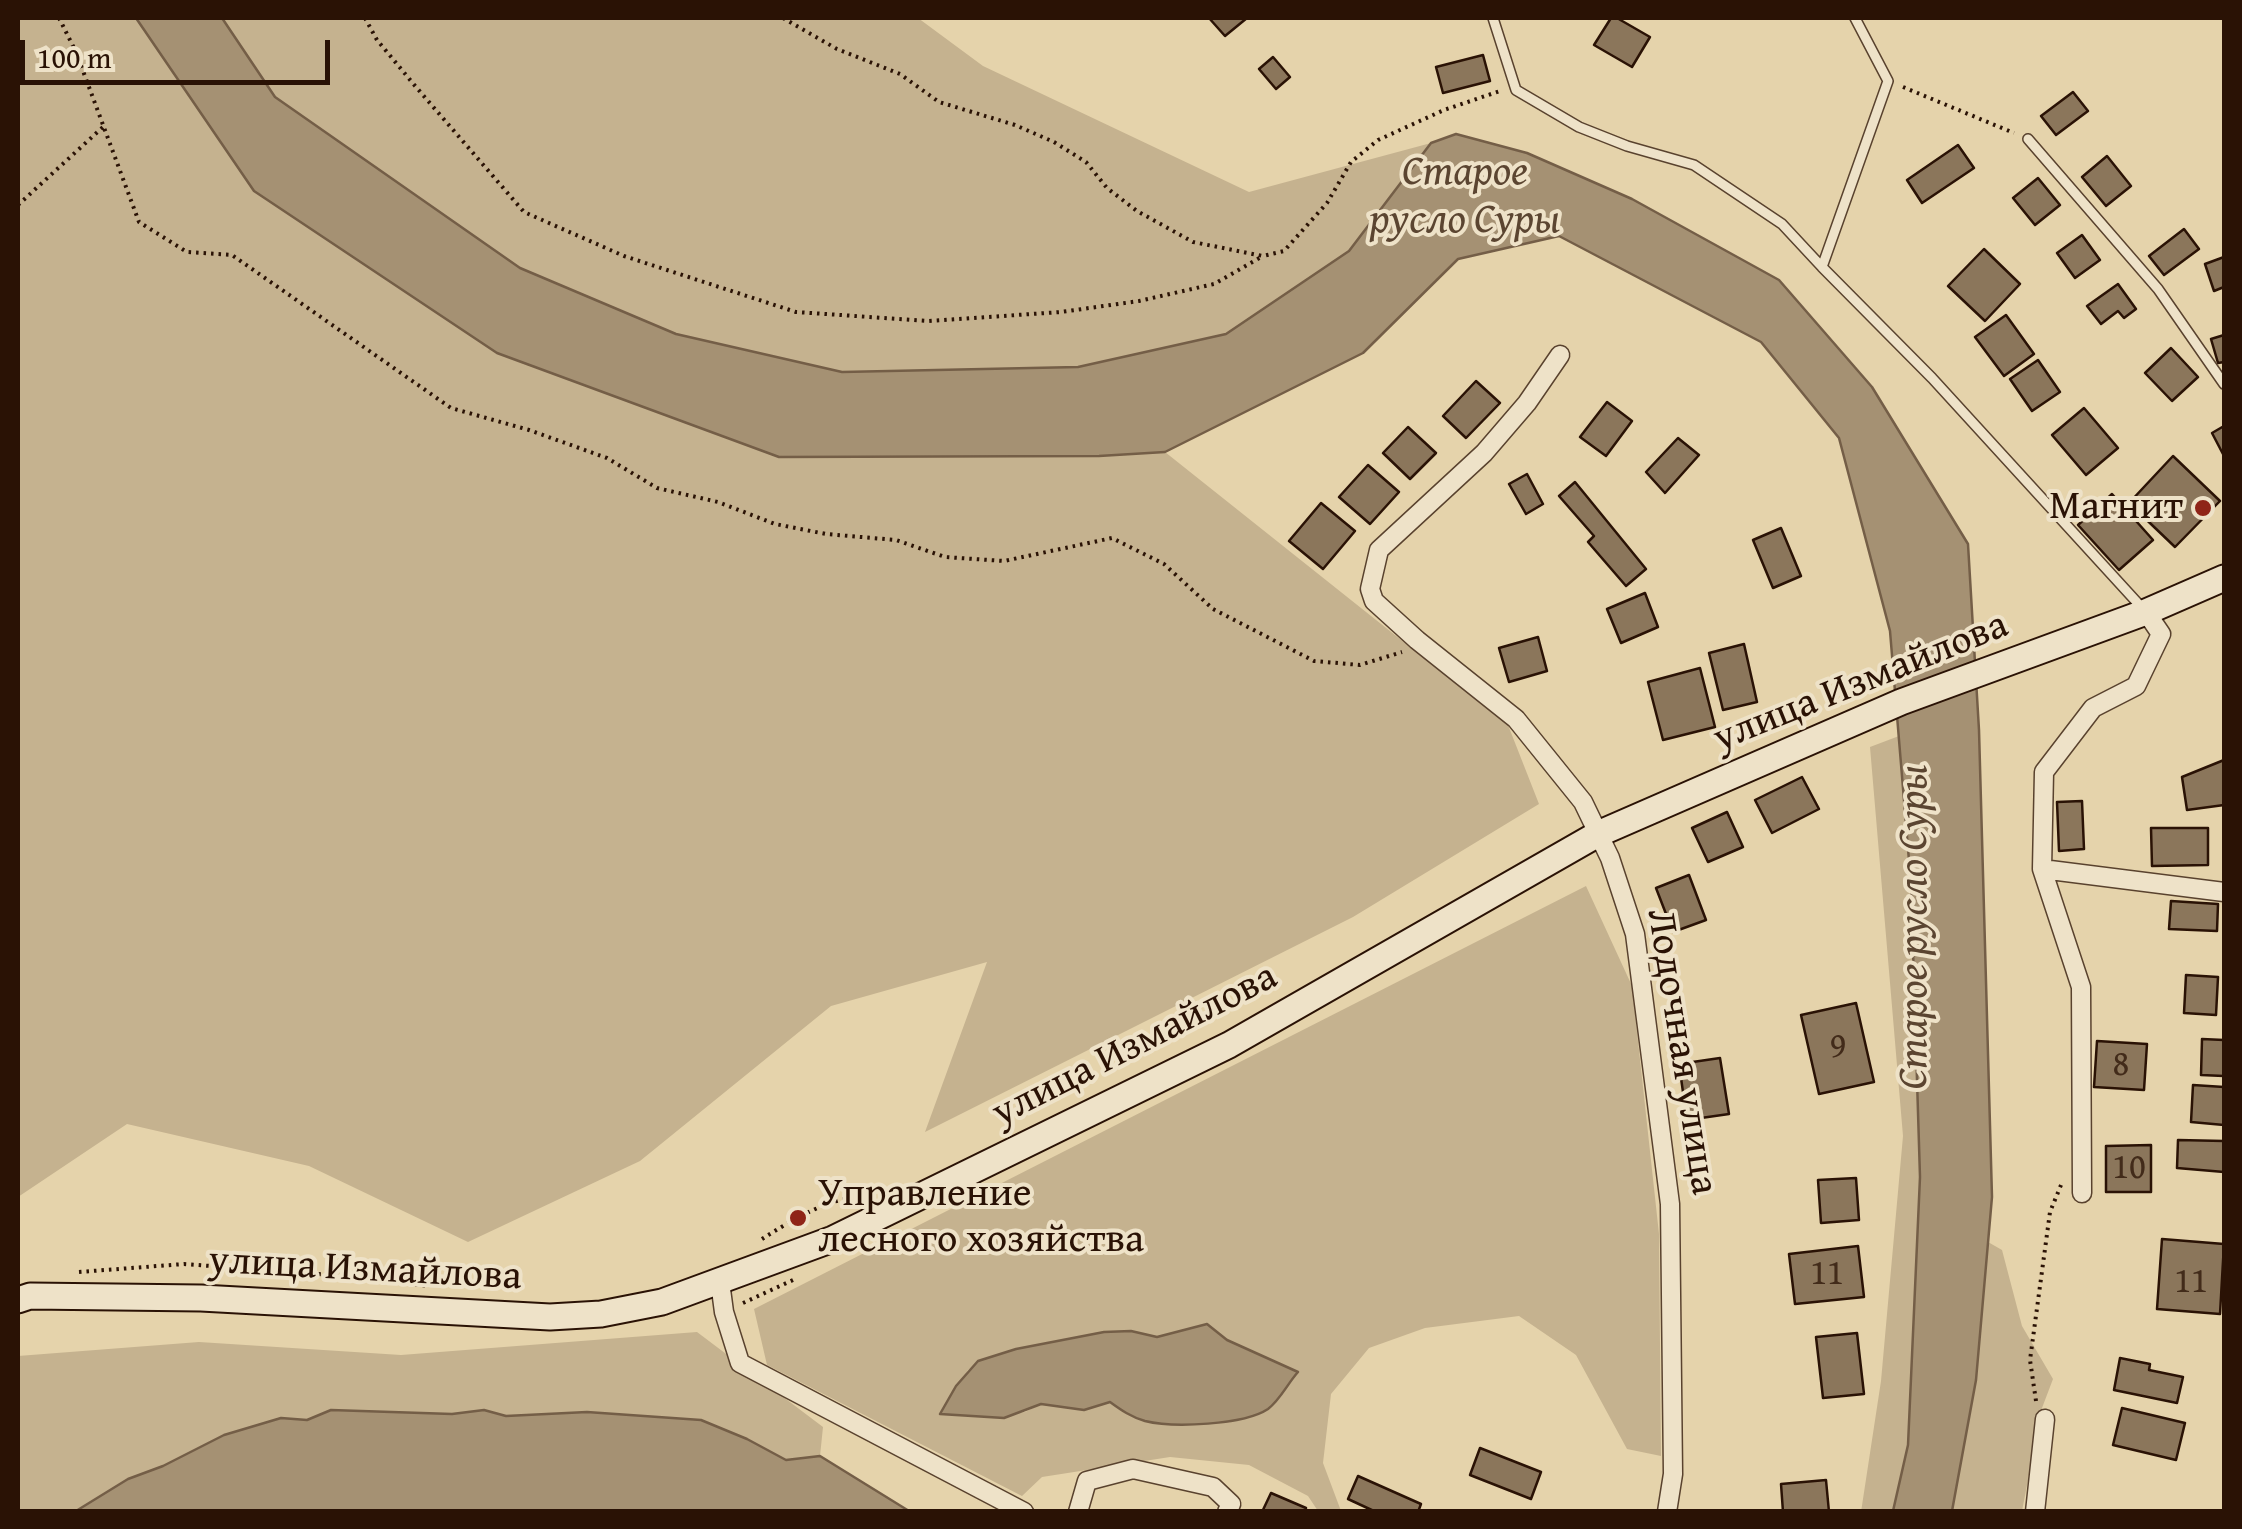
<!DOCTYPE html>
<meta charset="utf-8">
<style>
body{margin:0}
#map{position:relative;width:2242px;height:1529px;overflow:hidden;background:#e5d3ab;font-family:"Gentium Book Plus",serif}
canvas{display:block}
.frame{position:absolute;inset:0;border:20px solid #2a1205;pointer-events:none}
.scale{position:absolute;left:20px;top:40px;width:310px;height:45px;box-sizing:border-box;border:5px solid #2a1205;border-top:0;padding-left:12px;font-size:30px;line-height:35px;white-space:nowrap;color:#2a1205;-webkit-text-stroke:8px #eee2c8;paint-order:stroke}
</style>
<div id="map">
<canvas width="2242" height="1529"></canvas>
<div class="frame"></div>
<div class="scale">100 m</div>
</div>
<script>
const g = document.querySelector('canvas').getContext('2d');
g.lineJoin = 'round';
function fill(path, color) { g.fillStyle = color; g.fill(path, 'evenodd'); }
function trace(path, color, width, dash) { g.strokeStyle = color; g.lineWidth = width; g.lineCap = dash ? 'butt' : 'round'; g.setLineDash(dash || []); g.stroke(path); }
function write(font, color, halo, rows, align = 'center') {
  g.font = font + ' "Gentium Book Plus",serif'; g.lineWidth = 8; g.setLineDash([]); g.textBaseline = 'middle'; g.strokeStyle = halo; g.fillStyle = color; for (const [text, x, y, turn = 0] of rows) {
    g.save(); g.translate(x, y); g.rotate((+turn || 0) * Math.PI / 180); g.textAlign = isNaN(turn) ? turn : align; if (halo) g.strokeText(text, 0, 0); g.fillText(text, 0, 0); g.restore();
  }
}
fill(new Path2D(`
 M18 18H136L254 191 497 353 779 457 1099 456 1165 452 1508 725 1539 804 1353 917 925 1132 987 962 831 1006 640 1161 468 1242 309 1166 127 1124 18 1197Z
 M222 18H918L983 66 1249 192 1431 143 1350 251 1226 334 1078 367 842 372 676 334 520 268 275 97Z
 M1899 736 1911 884 1920 1177 1908 1445 1893 1511 1861 1512 1881 1381 1903 1136 1870 747Z
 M1586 886 1632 986 1659 1234 1661 1456 1627 1449 1576 1355 1519 1316 1425 1328 1369 1348 1331 1394 1323 1463 1341 1511H1318L1308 1496 1249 1465 1170 1457 1042 1477 1022 1496 767 1365 754 1309ZM1206 1324 1227 1340 1297 1372 1273 1406 1228 1423 1148 1422 1127 1414 1110 1402 1084 1410 1041 1404 1025 1412 980 1417 941 1414 968 1370 1016 1349 1104 1332 1131 1331 1157 1337Z
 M1988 1242 2002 1250 2022 1326 2053 1379 2042 1408 2022 1511 1952 1512 1976 1380Z
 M697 1332 823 1427 820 1456 786 1460 747 1439 700 1420 587 1412 506 1416 484 1410 452 1414 331 1410 307 1420 281 1418 224 1435 163 1466 128 1479 76 1511 18 1512V1356L199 1342 401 1355Z`), '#c5b28f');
const water = new Path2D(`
 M136 18H222L275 97 520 268 676 334 842 372 1078 367 1226 334 1349 251 1431 143 1456 134 1527 153 1632 199 1779 280 1872 387 1968 544 1979 730 1992 1197 1976 1380 1952 1511H1893L1908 1445 1920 1177 1911 885 1890 631 1839 438 1761 342 1559 236 1458 259 1363 353 1165 452 1099 456 779 457 497 353 254 191Z
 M1207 1324 1227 1340 1298 1372C1288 1383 1280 1400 1268 1409 1244 1425 1173 1428 1145 1421 1131 1417 1121 1410 1110 1402L1084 1410 1041 1404 1004 1418 940 1414 956 1386 978 1361 1016 1349 1104 1332 1131 1331 1157 1337Z
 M331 1410 452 1414 484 1410 506 1416 587 1412 701 1420 747 1439 786 1460 820 1456 909 1511H76L128 1479 163 1466 224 1435 281 1418 307 1420Z`);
fill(water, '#a59173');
trace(water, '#745e47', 2.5);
const building = new Path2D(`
 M1209 18H1247L1225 36Z
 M1611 18H1617L1650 37 1632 67 1594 45Z
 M1483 55 1490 81 1443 93 1436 67Z
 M1273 57 1290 77 1276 89 1259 69Z
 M2073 92 2088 111 2056 135 2041 116Z
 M1958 145 1974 168 1922 203 1907 180Z
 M2107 156 2131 186 2106 206 2082 177Z
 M2038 178 2060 205 2035 225 2013 198Z
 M2184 229 2199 249 2164 275 2149 256Z
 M2082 235 2100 260 2075 278 2057 253Z
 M1984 249 2020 284 1985 321 1948 286Z
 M2224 257V287L2214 291 2205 264Z
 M2118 284 2136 309 2124 318 2118 311 2101 324 2087 306Z
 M2006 315 2034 354 2004 376 1975 337Z
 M2224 335V362L2218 363 2211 339Z
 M2171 348 2198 377 2172 401 2145 373Z
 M2038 360 2060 392 2032 411 2010 379Z
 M1476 381 1500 403 1466 438 1443 416Z
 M1607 402 1632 421 1606 456 1580 437Z
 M2084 408 2118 448 2086 475 2052 435Z
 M2224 426V456L2212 433Z
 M1408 427 1436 453 1410 479 1383 453Z
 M1678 438 1699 455 1665 493 1646 472Z
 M2173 456 2220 501 2175 547 2129 503Z
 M1368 465 1399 492 1370 524 1339 497Z
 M1527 474 1543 504 1526 514 1509 484Z
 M1575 482 1646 569 1626 586 1588 542 1594 536 1559 496Z
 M2112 494 2153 540 2119 570 2078 525Z
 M1321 503 1355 531 1323 569 1289 541Z
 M1781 528 1801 576 1773 588 1753 540Z
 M1645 593 1658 627 1621 643 1607 609Z
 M1538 637 1547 671 1509 682 1499 648Z
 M1744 644 1757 702 1723 710 1709 653Z
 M1700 668 1715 727 1663 740 1648 682Z
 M2224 760V805L2187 810 2182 777Z
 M1802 777 1819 809 1772 833 1755 800Z
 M2082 801 2084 849 2059 851 2057 802Z
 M1727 812 1743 847 1708 862 1692 828Z
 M2151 828H2208V865L2152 866Z
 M1689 875 1706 920 1673 932 1656 888Z
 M2171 901 2218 904 2217 931 2169 929Z
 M2186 975 2218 977 2216 1015 2184 1013Z
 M1856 1003 1874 1082 1819 1094 1801 1015Z
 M2202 1039 2224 1040V1076L2201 1075Z
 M2097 1041 2147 1044 2144 1090 2094 1087Z
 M1720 1058 1729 1114 1687 1120 1679 1064Z
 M2193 1085 2224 1087V1125L2191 1122Z
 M2178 1140 2224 1141V1172L2177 1168Z
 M2151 1145V1192H2106V1146Z
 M1856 1178 1859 1220 1821 1223 1818 1180Z
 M2162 1239 2224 1244 2220 1314 2157 1309Z
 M1858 1246 1864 1297 1795 1304 1789 1254Z
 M1857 1333 1864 1394 1823 1398 1816 1337Z
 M2120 1358 2150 1364 2149 1370 2183 1377 2177 1403 2114 1390Z
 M2122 1408 2185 1423 2176 1460 2113 1445Z
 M1480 1448 1541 1472 1531 1499 1470 1475Z
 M1358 1476 1421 1504 1418 1512H1376L1348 1499Z
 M1826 1480 1829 1512H1783L1781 1484Z
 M1271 1493 1306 1508 1305 1512H1262Z`);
fill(building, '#8b765b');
trace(building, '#2a1205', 2.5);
const lane = new Path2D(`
 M1493 18 1516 90 1579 127 1627 146 1694 165 1782 224 1822 267
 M1855 18 1888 81 1822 267 1932 378 2144 610
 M2028 139 2158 289 2224 384`);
const street = new Path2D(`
 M1560 355 1527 403 1484 453 1379 550 1370 589 1374 601 1417 640 1516 719 1583 802 1610 858 1635 934 1670 1204 1673 1474 1667 1512
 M2042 869 2224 892
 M2082 1193 2081 987 2042 869 2044 772 2093 708 2136 686 2161 634 2146 612
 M720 1282 724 1312 740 1363 1024 1512
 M1078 1512 1087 1481 1133 1469 1213 1487 1231 1504 1227 1512
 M2035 1512 2045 1419`);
const secondary = new Path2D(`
 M18 1300 30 1296 201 1298 550 1317 601 1314 662 1302 833 1239 1229 1045 1598 834 1901 702 2146 612 2224 578`);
trace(lane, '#59422e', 12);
trace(street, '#59422e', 21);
trace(secondary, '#2a1205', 29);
trace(new Path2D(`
 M59 18 76 52 139 222 187 252 232 255 451 408 529 430 607 458 657 488 718 502 775 524 826 534 896 540 945 557 1004 561 1112 538 1164 564 1213 609 1314 661 1360 665 1402 652
 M365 18 377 40 416 87 524 212 624 256 796 312 929 321 1061 312 1139 301 1214 284 1263 256
 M783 18 837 49 900 74 939 102 1015 125 1054 142 1086 162 1107 188 1137 211 1193 242 1263 256 1284 251 1327 203 1351 162 1378 140 1444 110 1500 91
 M1903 87 2014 133
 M18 205 103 127
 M762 1239C792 1220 831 1196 868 1196
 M79 1272 184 1264 372 1278 428 1286
 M743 1303 793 1280
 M2036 1401 2030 1360 2050 1212 2061 1185`), '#2a1205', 4, [2.5, 5]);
trace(lane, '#eee2c8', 9);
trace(street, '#eee2c8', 18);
trace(secondary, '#eee2c8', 25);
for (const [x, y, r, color] of [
 [2203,508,10,"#8f2418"],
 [798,1218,10,"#8f2418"]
]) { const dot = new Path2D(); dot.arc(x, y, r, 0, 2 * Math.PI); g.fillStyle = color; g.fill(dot); trace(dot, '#eee2c8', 4); }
write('35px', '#422b1a', null, [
 ["9",1838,1048],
 ["8",2121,1066],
 ["10",2129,1169],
 ["11",1827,1275],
 ["11",2191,1283]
]);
write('40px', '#2a1205', '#eee2c8', [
 ["Магнит",2183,508],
 ["Управление",818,1195,"left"],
 ["лесного хозяйства",818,1241,"left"]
], 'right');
write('40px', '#2a1205', '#eee2c8', [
 ["улица Измайлова",1861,683,-22],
 ["улица Измайлова",1135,1046,-27],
 ["Лодочная улица",1681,1052,81],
 ["улица Измайлова",365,1270,3]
]);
write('italic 42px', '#5b4531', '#eee2c8', [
 ["Старое",1465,173],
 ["русло Суры",1465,221],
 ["Старое русло Суры",1915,927,-90]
]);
</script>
